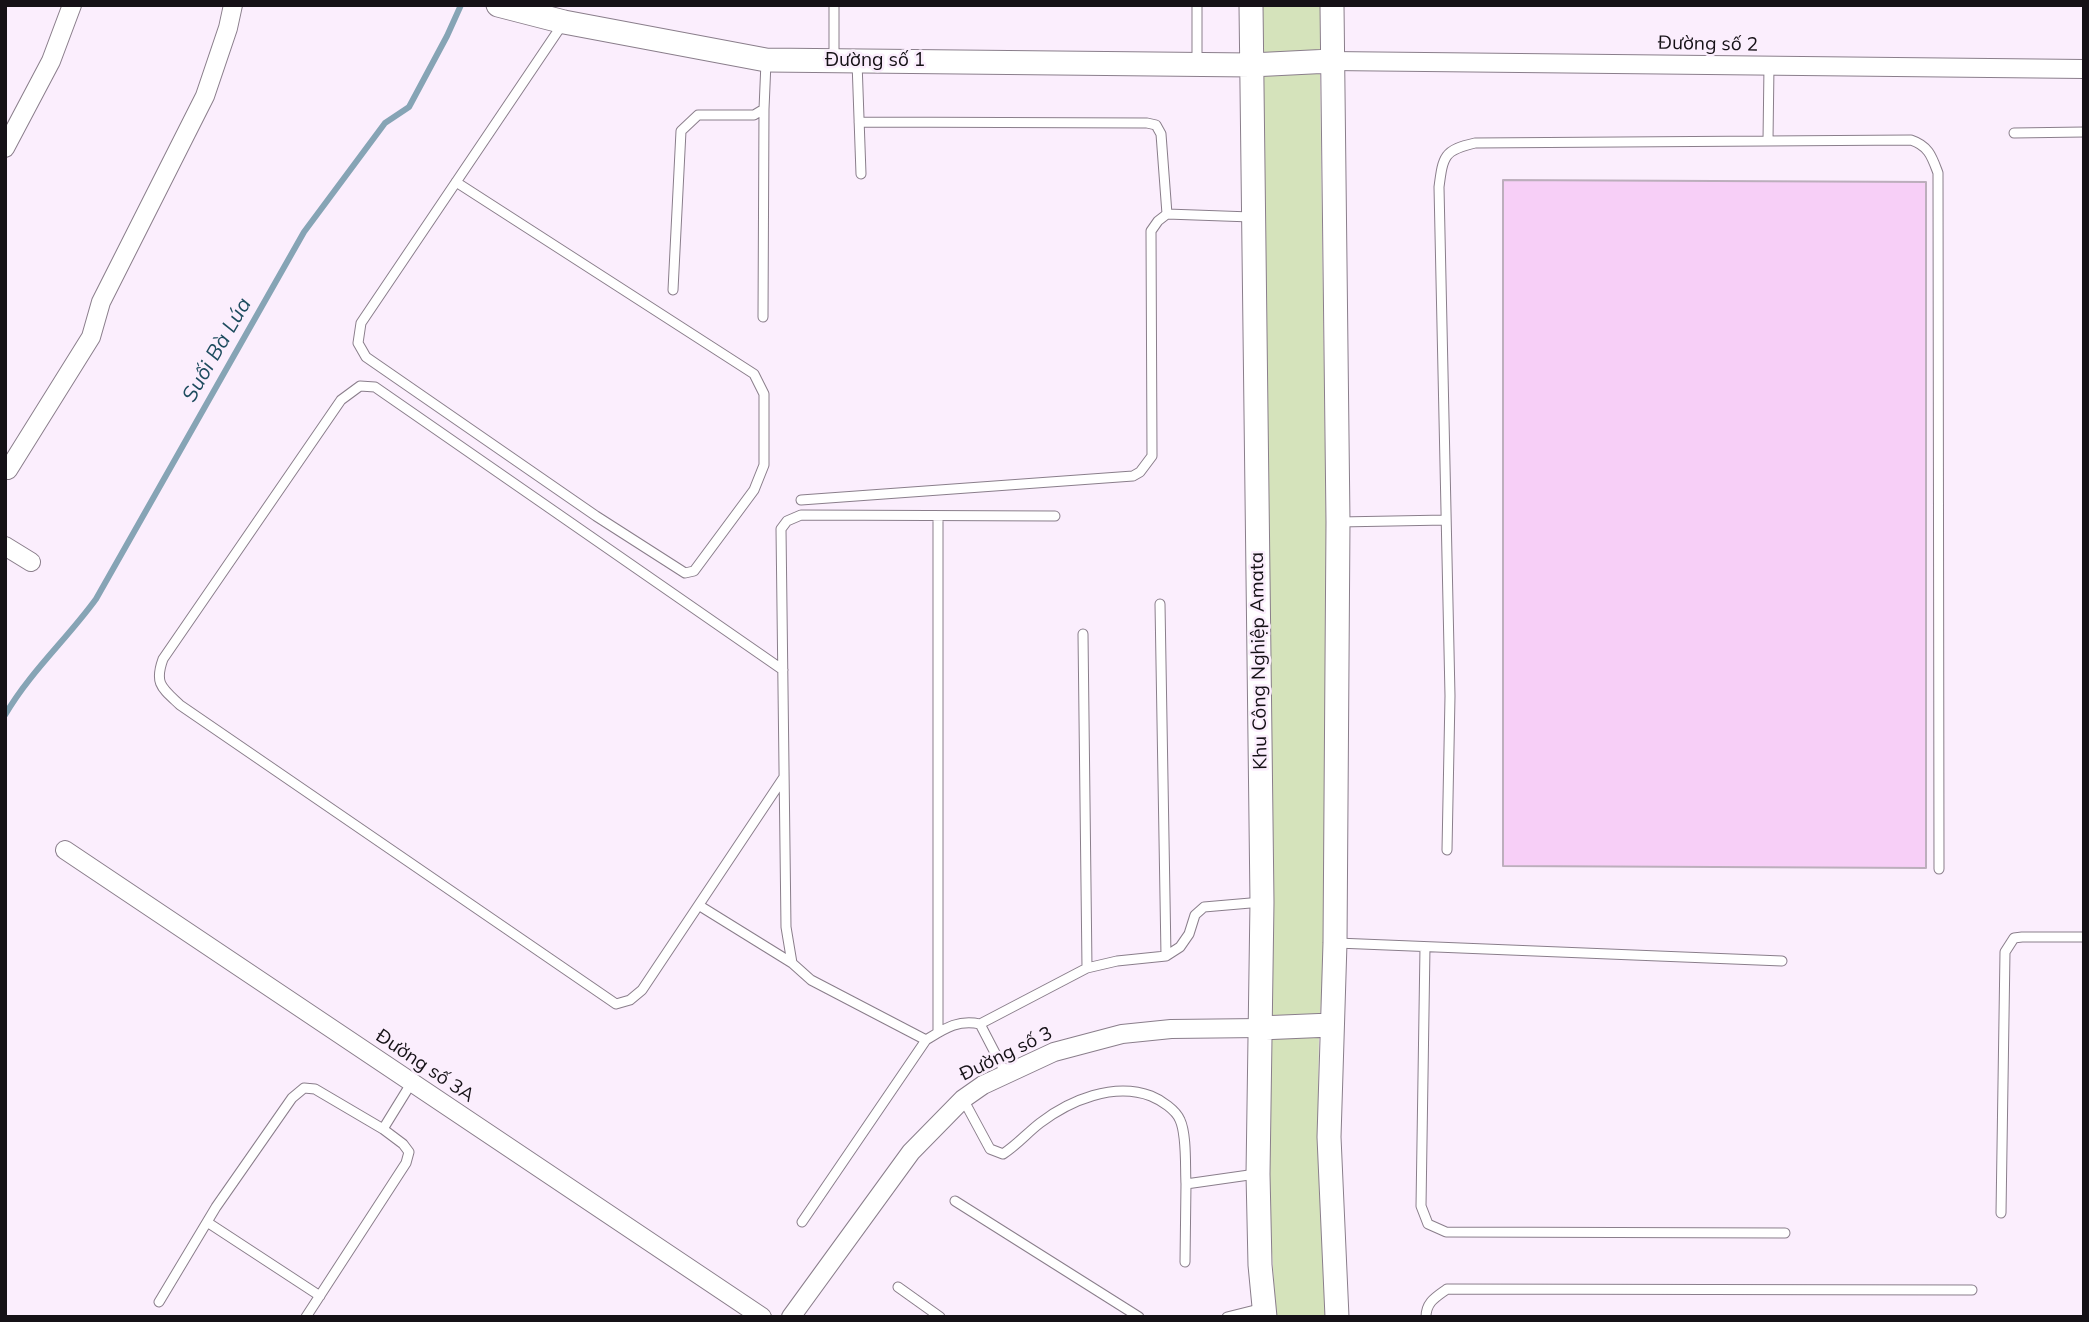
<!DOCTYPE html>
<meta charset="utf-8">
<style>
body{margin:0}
#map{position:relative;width:2089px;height:1322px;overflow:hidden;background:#fbeefd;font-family:Mulish,sans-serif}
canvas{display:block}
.frame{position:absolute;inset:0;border:7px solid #151116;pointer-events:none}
</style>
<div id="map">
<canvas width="2089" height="1322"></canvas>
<div class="frame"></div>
</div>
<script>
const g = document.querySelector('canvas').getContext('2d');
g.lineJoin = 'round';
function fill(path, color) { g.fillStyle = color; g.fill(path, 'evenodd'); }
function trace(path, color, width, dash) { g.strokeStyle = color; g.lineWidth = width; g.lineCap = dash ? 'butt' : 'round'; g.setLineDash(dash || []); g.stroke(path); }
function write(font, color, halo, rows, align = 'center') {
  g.font = font + ' Mulish,sans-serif'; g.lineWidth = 5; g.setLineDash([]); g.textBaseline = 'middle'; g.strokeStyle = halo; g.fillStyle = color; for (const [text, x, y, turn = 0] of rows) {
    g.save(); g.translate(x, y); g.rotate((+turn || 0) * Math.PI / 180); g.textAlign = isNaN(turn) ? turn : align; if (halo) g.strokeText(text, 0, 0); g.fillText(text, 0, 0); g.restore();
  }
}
fill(new Path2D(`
 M1263 5H1321L1320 55 1262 58Z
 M1320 68 1326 523 1324 944 1320 1020H1271L1274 901 1262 71Z
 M1319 1032 1318 1140 1325 1317H1277C1267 1222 1270 1128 1271 1034Z`), '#d5e3bb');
trace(new Path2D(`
 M5 715C30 672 67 639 96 599L304 232 385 123 409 107 447 36 461 5`), '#86a4b5', 6);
const building = new Path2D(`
 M1503 180 1926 182V868L1503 866Z`);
fill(building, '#f7cff7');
trace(building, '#bcaebc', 2);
const service = new Path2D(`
 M834 5V59
 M1197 5V63
 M857 62 861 174
 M859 122 1147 123 1156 125 1161 134 1167 214
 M2014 133 2084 132
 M1768 140 1769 66
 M456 182 754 374 764 394V465L754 490 694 571 685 573 596 516 366 357 358 343 361 323 564 22
 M673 290 681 131 698 115H754L764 109 766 62
 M763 317 764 109
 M801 500 1133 476 1140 472 1152 456 1151 231 1158 221 1167 214 1251 217
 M1339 522 1446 520
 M1160 604 1166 956
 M1083 634 1087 968
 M783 670 375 387 360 386 341 400 163 659C154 684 162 688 180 705L616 1004 630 1000 642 990 784 777
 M1447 850 1450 696 1439 187C1443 156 1444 150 1475 143L1911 140C1929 146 1932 157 1938 173L1939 869
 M700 906 792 963
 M1337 943 1782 961
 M1425 947 1421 1206 1428 1224 1446 1232 1785 1233
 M980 1024 1087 968 1117 961 1166 956 1180 947 1189 934 1195 915 1204 907 1262 902
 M938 1032V516
 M926 1040 811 980 792 963 786 927 781 529 787 521 801 515 1055 516
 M963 1099 990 1149 1003 1154C1017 1145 1027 1133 1040 1123 1070 1100 1114 1082 1151 1096 1161 1100 1176 1110 1180 1120 1187 1135 1185 1167 1186 1184
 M955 1201 1139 1317
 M2001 1213 2005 952 2014 938 2022 937H2084
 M207 1222 320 1296
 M802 1222 926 1040C944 1029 958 1019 980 1024L1006 1074
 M1185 1262 1186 1184 1256 1174
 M898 1287 940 1317
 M159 1302 216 1207 292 1098 304 1088 315 1089 383 1129
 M306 1317 406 1163 409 1152 403 1144 383 1129 412 1082
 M1227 1317 1263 1308
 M1426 1317C1426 1302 1436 1297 1447 1289L1972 1290`);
const minor = new Path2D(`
 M1331 61 2084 69
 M5 148 51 61 72 5
 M8 470 91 337 101 302 205 96 228 28 233 5
 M5 546 31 562
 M65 850 762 1317
 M791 1317 911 1152 963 1099 983 1085 1054 1052 1122 1034 1171 1029 1260 1028`);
const tertiary = new Path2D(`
 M498 5 564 22 766 60 1251 65 1331 61
 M1251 5 1262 902 1258 1174 1260 1265 1265 1317
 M1332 5 1338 522 1335 943 1329 1137 1337 1317
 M1260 1028 1331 1025`);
trace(service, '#8a7e8b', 11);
trace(minor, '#8a7e8b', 20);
trace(tertiary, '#8a7e8b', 25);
trace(service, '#fff', 9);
trace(minor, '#fff', 18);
trace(tertiary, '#fff', 23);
write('19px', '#151116', '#fbeefd', [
 ["Đường số 2",1708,44,1],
 ["Đường số 1",875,60],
 ["Khu Công Nghiệp Amata",1259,661,-91],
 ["Đường số 3",1006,1054,-26],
 ["Đường số 3A",425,1066,34]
]);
write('italic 21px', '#1e4c5f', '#fbeefd', [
 ["Suối Bà Lúa",217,350,-60]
]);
</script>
